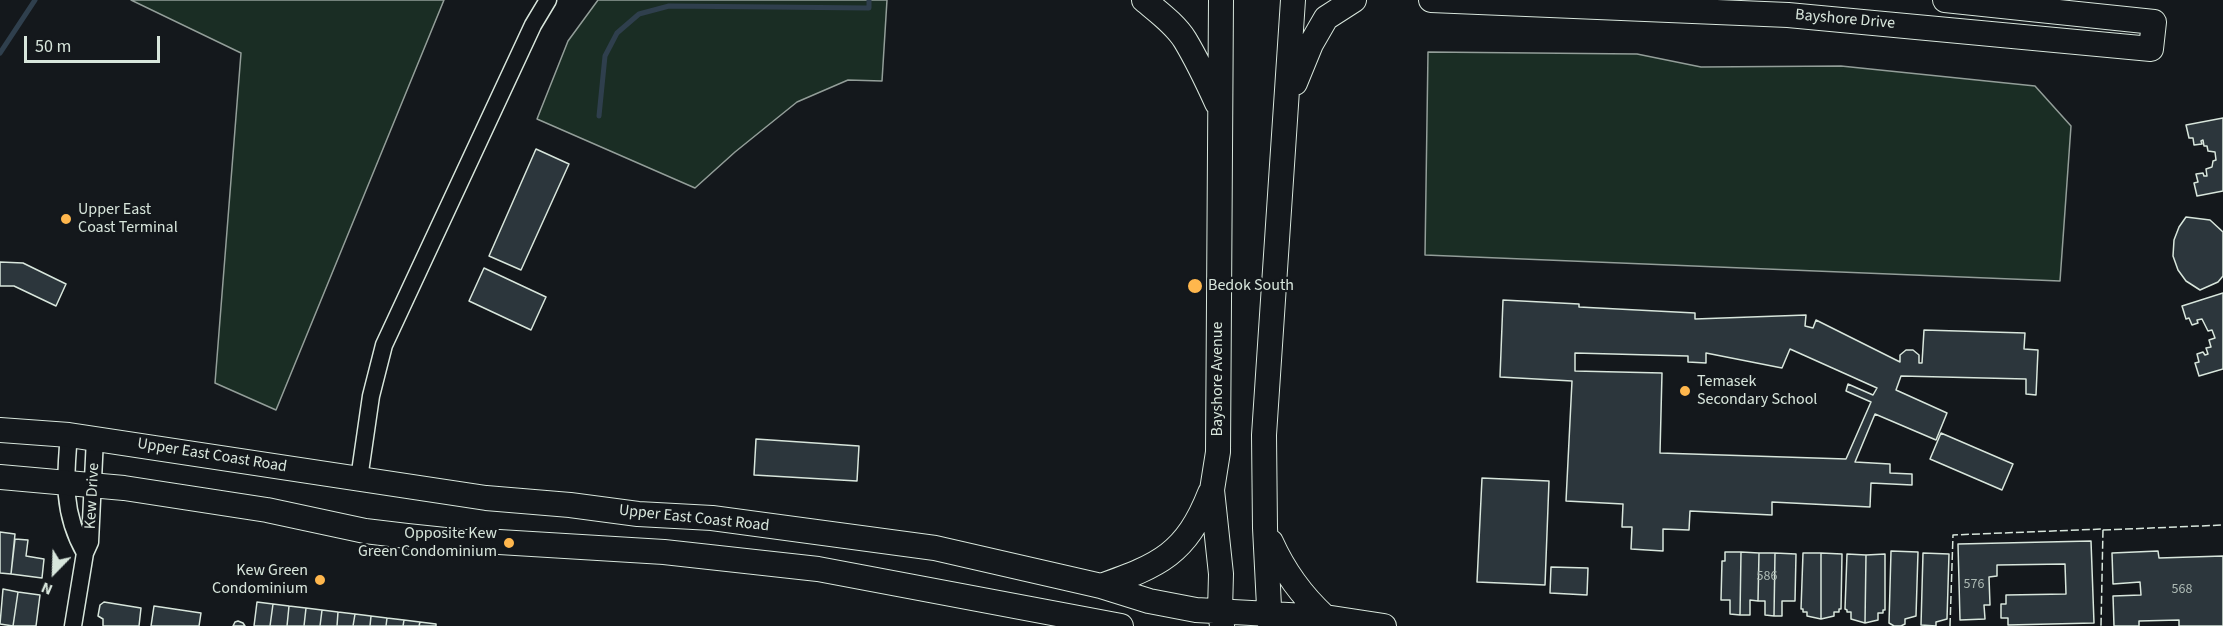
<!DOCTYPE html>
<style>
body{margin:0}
#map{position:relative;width:2223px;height:626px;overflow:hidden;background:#14181c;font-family:"Source Sans 3",sans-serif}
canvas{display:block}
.north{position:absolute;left:24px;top:542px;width:60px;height:60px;-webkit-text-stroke:4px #14181c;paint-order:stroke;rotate:203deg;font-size:16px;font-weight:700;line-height:24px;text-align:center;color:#d8e6dc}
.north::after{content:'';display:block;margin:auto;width:21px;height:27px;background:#d8e6dc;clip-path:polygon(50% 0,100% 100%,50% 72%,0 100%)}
.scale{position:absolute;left:24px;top:36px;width:136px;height:27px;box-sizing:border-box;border:3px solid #d8e6dc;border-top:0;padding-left:8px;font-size:18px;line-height:21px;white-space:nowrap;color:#d8e6dc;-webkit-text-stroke:4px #14181c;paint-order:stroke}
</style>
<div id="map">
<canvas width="2223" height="626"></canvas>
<div class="north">N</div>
<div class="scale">50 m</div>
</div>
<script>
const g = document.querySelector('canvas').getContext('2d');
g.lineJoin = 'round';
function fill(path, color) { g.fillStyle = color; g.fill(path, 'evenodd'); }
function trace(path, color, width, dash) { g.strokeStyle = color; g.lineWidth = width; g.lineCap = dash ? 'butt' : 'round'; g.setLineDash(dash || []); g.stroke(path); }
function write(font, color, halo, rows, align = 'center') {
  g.font = font + ' "Source Sans 3",sans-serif'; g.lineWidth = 4.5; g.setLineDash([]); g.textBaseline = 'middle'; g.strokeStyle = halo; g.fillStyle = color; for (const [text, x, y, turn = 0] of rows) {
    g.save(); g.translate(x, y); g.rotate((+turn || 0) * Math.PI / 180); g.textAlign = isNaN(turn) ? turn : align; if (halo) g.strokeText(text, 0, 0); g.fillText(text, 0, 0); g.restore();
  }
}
const green = new Path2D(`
 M131 0H444L276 410 215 383 241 53Z
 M598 0H887L882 81 848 80 797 102 735 152 695 188 537 119 568 41Z
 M1428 52 1637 54 1701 67 1841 66 2035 86 2071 126 2060 281 1425 255Z`);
fill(green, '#1a2d24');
trace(green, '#939e99', 1.5);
trace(new Path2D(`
 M0 53 35 0
 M599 116 605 56 617 33 639 14 669 6 869 8V0`), '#2f3f4d', 5);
const building = new Path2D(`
 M2223 118V191L2197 196 2194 183 2198 182 2196 174 2203 173 2204 176H2207L2206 169 2212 167 2213 161 2216 160 2215 152 2208 151 2207 146H2204L2203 140 2201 141 2202 144 2194 145 2193 138H2189L2186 125Z
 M536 149 569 164 521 270 489 256Z
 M2186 217 2210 220 2223 232V276L2218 282 2200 290 2186 281 2178 270 2173 256 2174 240 2179 227Z
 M0 262 23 263 66 284 56 306 14 286H0Z
 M484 268 546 297 531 330 469 301Z
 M2223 293V369L2199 376 2195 363 2199 362 2197 354 2203 352 2205 355 2208 354 2206 348 2211 347 2209 340 2215 338 2212 330 2208 331 2202 319 2197 320 2198 323 2192 325 2189 318 2186 319 2182 306Z
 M1503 300 1579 304V307L1695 313V319L1806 315 1805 326 1813 328 1816 320 1900 362V355L1906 350H1913L1919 355V363H1922L1924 330 2025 333 2024 349 2038 350 2036 395 2026 394V379L1901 376 1896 390 1947 413 1936 440 1875 414 1855 462 1890 464V473L1912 474V485L1871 483 1870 507 1772 502V515L1690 511 1689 530 1663 529V551L1631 549 1632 527H1622L1623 504 1566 501 1572 381 1500 377ZM1790 349 1877 388 1873 395 1848 384 1846 391 1871 402 1846 459 1660 453 1662 373 1575 371V353L1688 356V362L1706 363V353L1782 368Z
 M1941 433 2013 464 2002 490 1930 459Z
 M756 439 859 446 857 481 754 475Z
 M1482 478 1549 481 1545 585 1477 582Z
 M0 532 15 534 11 574 0 573Z
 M15 539 28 540 26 556 44 559 42 578 11 574Z
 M2091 541 2094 623 2008 625V618H2001V604H2006V595L2066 594 2065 564 1997 565V576L1989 577 1990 605H1984L1985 619 1960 620 1958 544Z
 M1891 551 1918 552 1916 616 1905 619V624L1901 626H1894L1889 623Z
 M2158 551 2159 558 2223 556V626H2179V620L2139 621V626H2114L2113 596 2141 595 2140 582 2113 584 2112 553Z
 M1725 552H1741L1740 615 1730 614V600H1721L1722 561H1725Z
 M1741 552 1759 553 1758 601 1750 600V615H1740Z
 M1759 553H1775L1774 616 1765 615V601H1758Z
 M1775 553 1796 554 1795 601H1782V616H1774Z
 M1803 553H1821V619L1807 616V612H1803V609H1801Z
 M1821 553 1842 554 1841 609H1839V612H1834V616L1821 619Z
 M1923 553 1949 554 1947 619 1936 622V626L1921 625Z
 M1847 554 1866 555 1865 623 1851 619V612H1847V610L1845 609Z
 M1885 554V610H1883V613H1878V620L1865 623 1866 555Z
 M1551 567 1588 568 1587 595 1550 593Z
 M3 589 18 592 13 626 0 624Z
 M18 592 40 595 36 626H13Z
 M104 602 141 608 139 626H103V619L98 616 100 605Z
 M257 602 273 604 270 626H254Z
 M273 604 289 606 287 626H270Z
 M154 606 201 613 199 626H151Z
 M289 606 306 608 304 626H287Z
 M306 608 322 610 320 626H304Z
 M322 610 338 612 337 626H320Z
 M338 612 355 614 353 626H337Z
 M355 614 371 616 370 626H353Z
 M371 616 387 618 386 626H370Z
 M387 618 404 620 403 626H386Z
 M404 620 420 622 419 626H403Z
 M238 621 243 623 245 626H233L235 622Z
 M420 622 436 624V626H419Z`);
fill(building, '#2c363c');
trace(building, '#d8e6dc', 1.5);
const street = new Path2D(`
 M69 435C65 478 62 513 85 553
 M359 479 371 396 384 345 533 25 548 0
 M73 626 85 553 90 542 95 438`);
const secondary = new Path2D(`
 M1144 0C1158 12 1175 24 1185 40 1197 60 1207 81 1217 103
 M1221 0 1218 452 1212 490 1221 574 1220 611 1222 626
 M1431 0 1788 15 2151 49 2154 22 1945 0
 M1295 83 1311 44 1326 18 1354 0
 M0 430 69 435 486 498 570 505 638 514 712 518 935 548 1101 586 1149 601 1196 610 1325 617 1384 626
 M0 477 124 488 267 510 365 531 407 536 464 542H499L664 552 818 569 1121 626
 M1271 542C1284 571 1301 595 1325 617
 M1101 586C1160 565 1186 554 1210 493
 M1270 626 1265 528 1264 435 1293 0`);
trace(street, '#d8e6dc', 19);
trace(secondary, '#d8e6dc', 26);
trace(street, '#14181c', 16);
trace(secondary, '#14181c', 24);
trace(new Path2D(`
 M2103 530 2223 525
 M1950 626 1953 535 2103 529 2101 626`), '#d8e6dc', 1.5, [8, 3]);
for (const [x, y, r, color] of [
 [66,219,6,"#ffb74d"],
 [1195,286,8,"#ffb74d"],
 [1685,391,6,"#ffb74d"],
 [509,543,6,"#ffb74d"],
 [320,580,6,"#ffb74d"]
]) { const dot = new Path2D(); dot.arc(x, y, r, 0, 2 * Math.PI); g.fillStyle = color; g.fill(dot); trace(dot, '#14181c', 2); }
write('14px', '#adbab4', null, [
 ["586",1767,577],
 ["576",1974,585],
 ["568",2182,590]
]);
write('16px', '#d8e6dc', '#14181c', [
 ["Bayshore Drive",1845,20,5],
 ["Bayshore Avenue",1218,379,-90],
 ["Upper East Coast Road",212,456,9],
 ["Kew Drive",93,496,-87],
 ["Upper East Coast Road",694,519,6]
]);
write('16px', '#d8e6dc', '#14181c', [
 ["Upper East",78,210],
 ["Coast Terminal",78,228],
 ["Bedok South",1208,286],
 ["Temasek",1697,382],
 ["Secondary School",1697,400],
 ["Opposite Kew",497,534,"right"],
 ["Green Condominium",497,552,"right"],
 ["Kew Green",308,571,"right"],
 ["Condominium",308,589,"right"]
], 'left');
</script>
